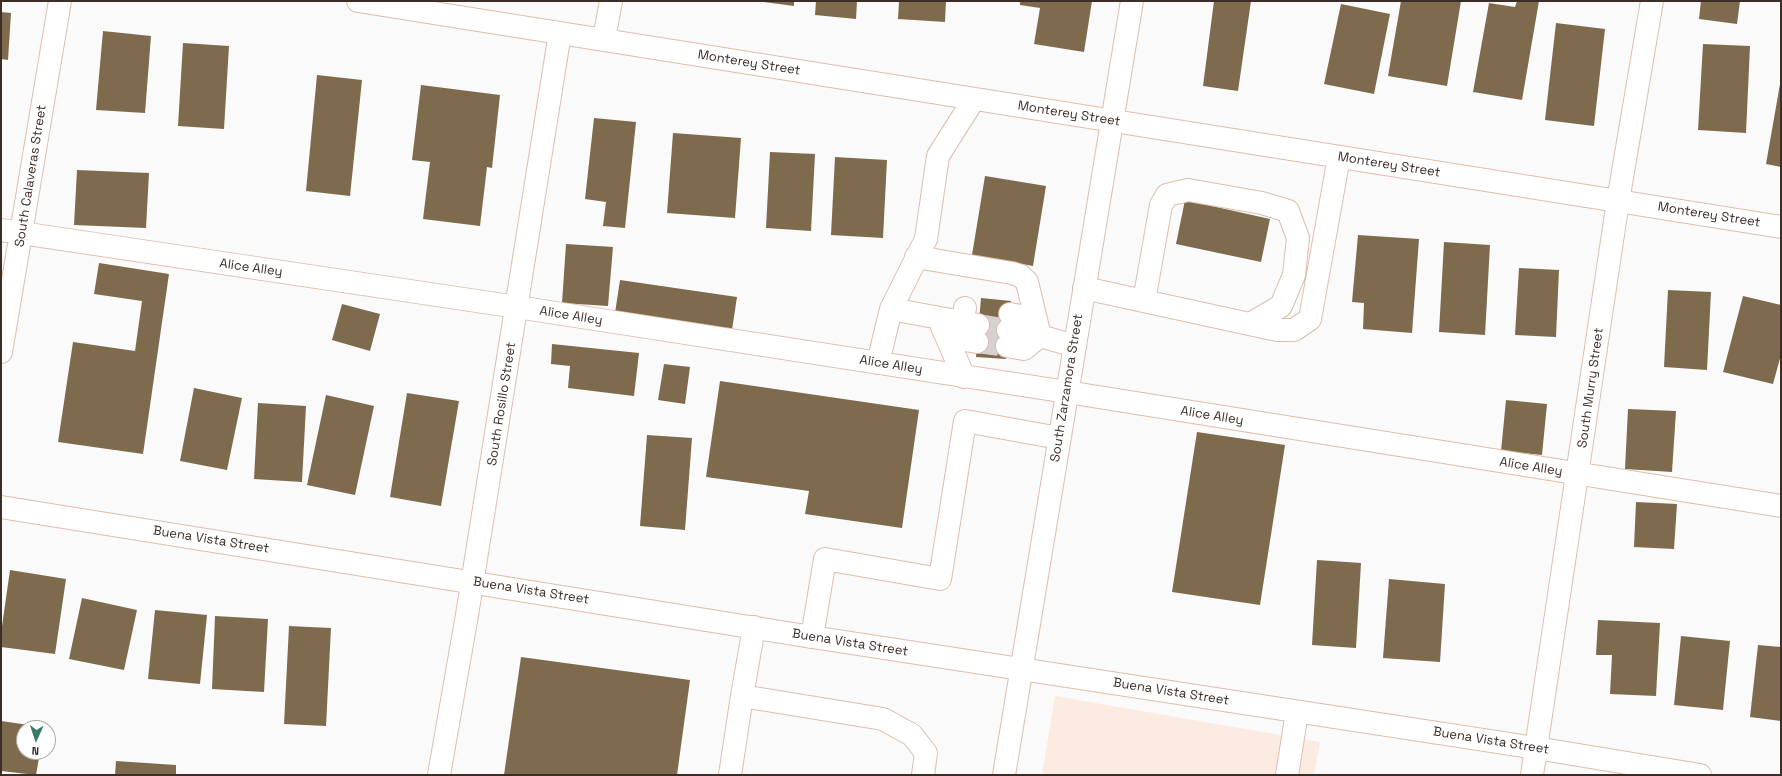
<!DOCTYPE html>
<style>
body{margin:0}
#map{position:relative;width:1782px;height:776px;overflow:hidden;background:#fafafa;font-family:"Space Grotesk",sans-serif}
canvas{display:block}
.frame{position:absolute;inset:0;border:2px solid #3c2e26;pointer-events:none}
.north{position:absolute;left:16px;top:720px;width:40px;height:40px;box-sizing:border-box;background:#fff;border:1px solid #b1aba8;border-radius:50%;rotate:183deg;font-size:11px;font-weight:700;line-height:16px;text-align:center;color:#3c2e26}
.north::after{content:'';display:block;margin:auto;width:14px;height:18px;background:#367a6d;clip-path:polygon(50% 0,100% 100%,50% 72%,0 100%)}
</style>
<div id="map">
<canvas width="1782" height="776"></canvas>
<div class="frame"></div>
<div class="north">N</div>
</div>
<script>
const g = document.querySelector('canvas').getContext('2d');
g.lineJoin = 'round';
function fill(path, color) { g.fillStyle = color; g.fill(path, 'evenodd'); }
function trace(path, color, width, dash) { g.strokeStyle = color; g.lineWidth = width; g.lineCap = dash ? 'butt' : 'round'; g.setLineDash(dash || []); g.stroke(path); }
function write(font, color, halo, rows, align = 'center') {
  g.font = font + ' "Space Grotesk",sans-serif'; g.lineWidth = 4; g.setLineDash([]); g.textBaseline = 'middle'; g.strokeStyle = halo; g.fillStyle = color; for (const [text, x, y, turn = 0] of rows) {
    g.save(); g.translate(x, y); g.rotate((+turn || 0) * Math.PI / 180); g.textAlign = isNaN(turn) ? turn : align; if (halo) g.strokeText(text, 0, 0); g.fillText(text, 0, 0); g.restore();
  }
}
fill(new Path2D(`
 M1055 696 1320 742 1314 775H1042Z`), '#fcebe1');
fill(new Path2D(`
 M756 1H794V6Z
 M816 1H857L856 19 815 15Z
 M899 1H946L945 22 898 19Z
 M1020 1H1092L1084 52 1034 44 1040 8 1020 5Z
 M1214 1H1251L1238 91 1203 86Z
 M1401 1H1461L1447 86 1388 76Z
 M1517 1H1539L1522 100 1473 92 1489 3 1515 7Z
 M1701 1H1740L1737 24 1699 19Z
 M1341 4 1390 14 1374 94 1324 84Z
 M1 12 11 13 8 60 1 59Z
 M1556 23 1605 29 1594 126 1545 120Z
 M103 31 151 36 145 113 96 110Z
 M183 43 229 46 224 129 178 126Z
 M1703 44 1750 46 1746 133 1698 130Z
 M317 75 362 80 350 196 306 191Z
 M1780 84H1781V167L1766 164Z
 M421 85 500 95 492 168 487 167 480 226 423 219 430 162 412 160Z
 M594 118 636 122 625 228 603 226 606 202 585 199Z
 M673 133 741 138 735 218 667 213Z
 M770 152 815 154 811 231 766 228Z
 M835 157 887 160 883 238 831 235Z
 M77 170 149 173 146 228 74 225Z
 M985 176 1046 186 1033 266 972 255Z
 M1185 200 1270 219 1261 262 1176 244Z
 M1358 235 1419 239 1412 333 1363 329 1364 303 1352 302Z
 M1444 242 1490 245 1485 335 1439 332Z
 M566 244 613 247 608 306 562 303Z
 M99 263 169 274 143 454 58 442 73 342 135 351 142 301 94 294Z
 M1519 268 1559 270 1556 337 1515 335Z
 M620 280 737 297 732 330 615 313Z
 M1668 290 1711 292 1707 370 1664 367Z
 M1743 296 1781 305V355L1773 384 1723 372Z
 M981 298 1011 301 1006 359 976 357Z
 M342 304 380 314 370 351 332 340Z
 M552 344 639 353 634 396 568 388 570 366 551 364Z
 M664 364 690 367 685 404 658 400Z
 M720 381 919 410 902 528 805 514 809 491 706 477Z
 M194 388 242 398 227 470 180 461Z
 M407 393 459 401 441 506 390 497Z
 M326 395 374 406 355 495 307 485Z
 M1506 400 1547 404 1542 455 1501 451Z
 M258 403 306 406 302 482 254 479Z
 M1628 409 1676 411 1672 472 1625 469Z
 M1197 432 1285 445 1260 605 1172 592Z
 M647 435 692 438 685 530 640 526Z
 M1636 502 1677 504 1674 549 1634 547Z
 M1317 560 1361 563 1356 648 1312 645Z
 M10 570 66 579 55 654 1 647V633Z
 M1389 579 1445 584 1440 662 1383 658Z
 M82 598 137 610 124 670 69 659Z
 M155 610 207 615 200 684 148 679Z
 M215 616 268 619 264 692 212 689Z
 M1598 620 1660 623 1656 696 1610 694 1612 655H1596Z
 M289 626 331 628 326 726 284 724Z
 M1681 636 1730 641 1723 710 1674 705Z
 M1758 645 1781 647V721L1750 717Z
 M521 657 690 680 677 775H504Z
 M1 721 43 727 24 728V752H40L36 775 1 771Z
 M116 761 176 765V775H115Z`), '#7e6b4e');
trace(new Path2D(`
 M978 325 1008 330
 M977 342 1007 346`), '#d4d1d0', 22, [22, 11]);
const minor = new Path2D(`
 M358 1 1781 227
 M604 39 611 1
 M1 230 517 307 1067 392 1781 506
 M916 257 1012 273 1021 276 1027 282 1040 336 1075 346
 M1084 288 1277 330H1294L1310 319 1339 157
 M1144 301 1161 205 1167 195 1188 190 1262 203 1288 211 1298 238 1294 275 1281 306 1250 324
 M965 308 959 339 977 342
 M891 309 978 325
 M1010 314 1035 319
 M942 327 964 377
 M1008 330 1040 336
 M1007 346 1024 349 1040 336
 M1 352 60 1
 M878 363 891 309 926 239 938 156 974 99
 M754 627 742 696 883 719 912 735 926 753 923 775
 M812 637 825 559 940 579 965 421 1059 438
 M439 775 467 615 560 33
 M730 775 742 696
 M1287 775 1297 712
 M1532 775 1618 201 1652 1`);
const major = new Path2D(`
 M1 507 812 637 1536 748 1700 775
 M1004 775 1132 1`);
trace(minor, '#dfbda9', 24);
trace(major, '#dfbda9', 24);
trace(minor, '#fff', 22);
trace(major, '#fff', 22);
write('13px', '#3c2e26', '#fff', [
 ["Monterey Street",749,63,9],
 ["Monterey Street",1069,114,9],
 ["Monterey Street",1389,165,9],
 ["South Calaveras Street",31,176,-81],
 ["Monterey Street",1709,215,9],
 ["Alice Alley",251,268,8],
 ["Alice Alley",571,316,9],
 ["Alice Alley",891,365,9],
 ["South Zarzamora Street",1067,388,-81],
 ["South Murry Street",1591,388,-82],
 ["South Rosillo Street",502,404,-81],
 ["Alice Alley",1212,416,9],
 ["Alice Alley",1531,467,9],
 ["Buena Vista Street",211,540,9],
 ["Buena Vista Street",531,591,9],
 ["Buena Vista Street",850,643,9],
 ["Buena Vista Street",1171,692,9],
 ["Buena Vista Street",1491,741,9]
]);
</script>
